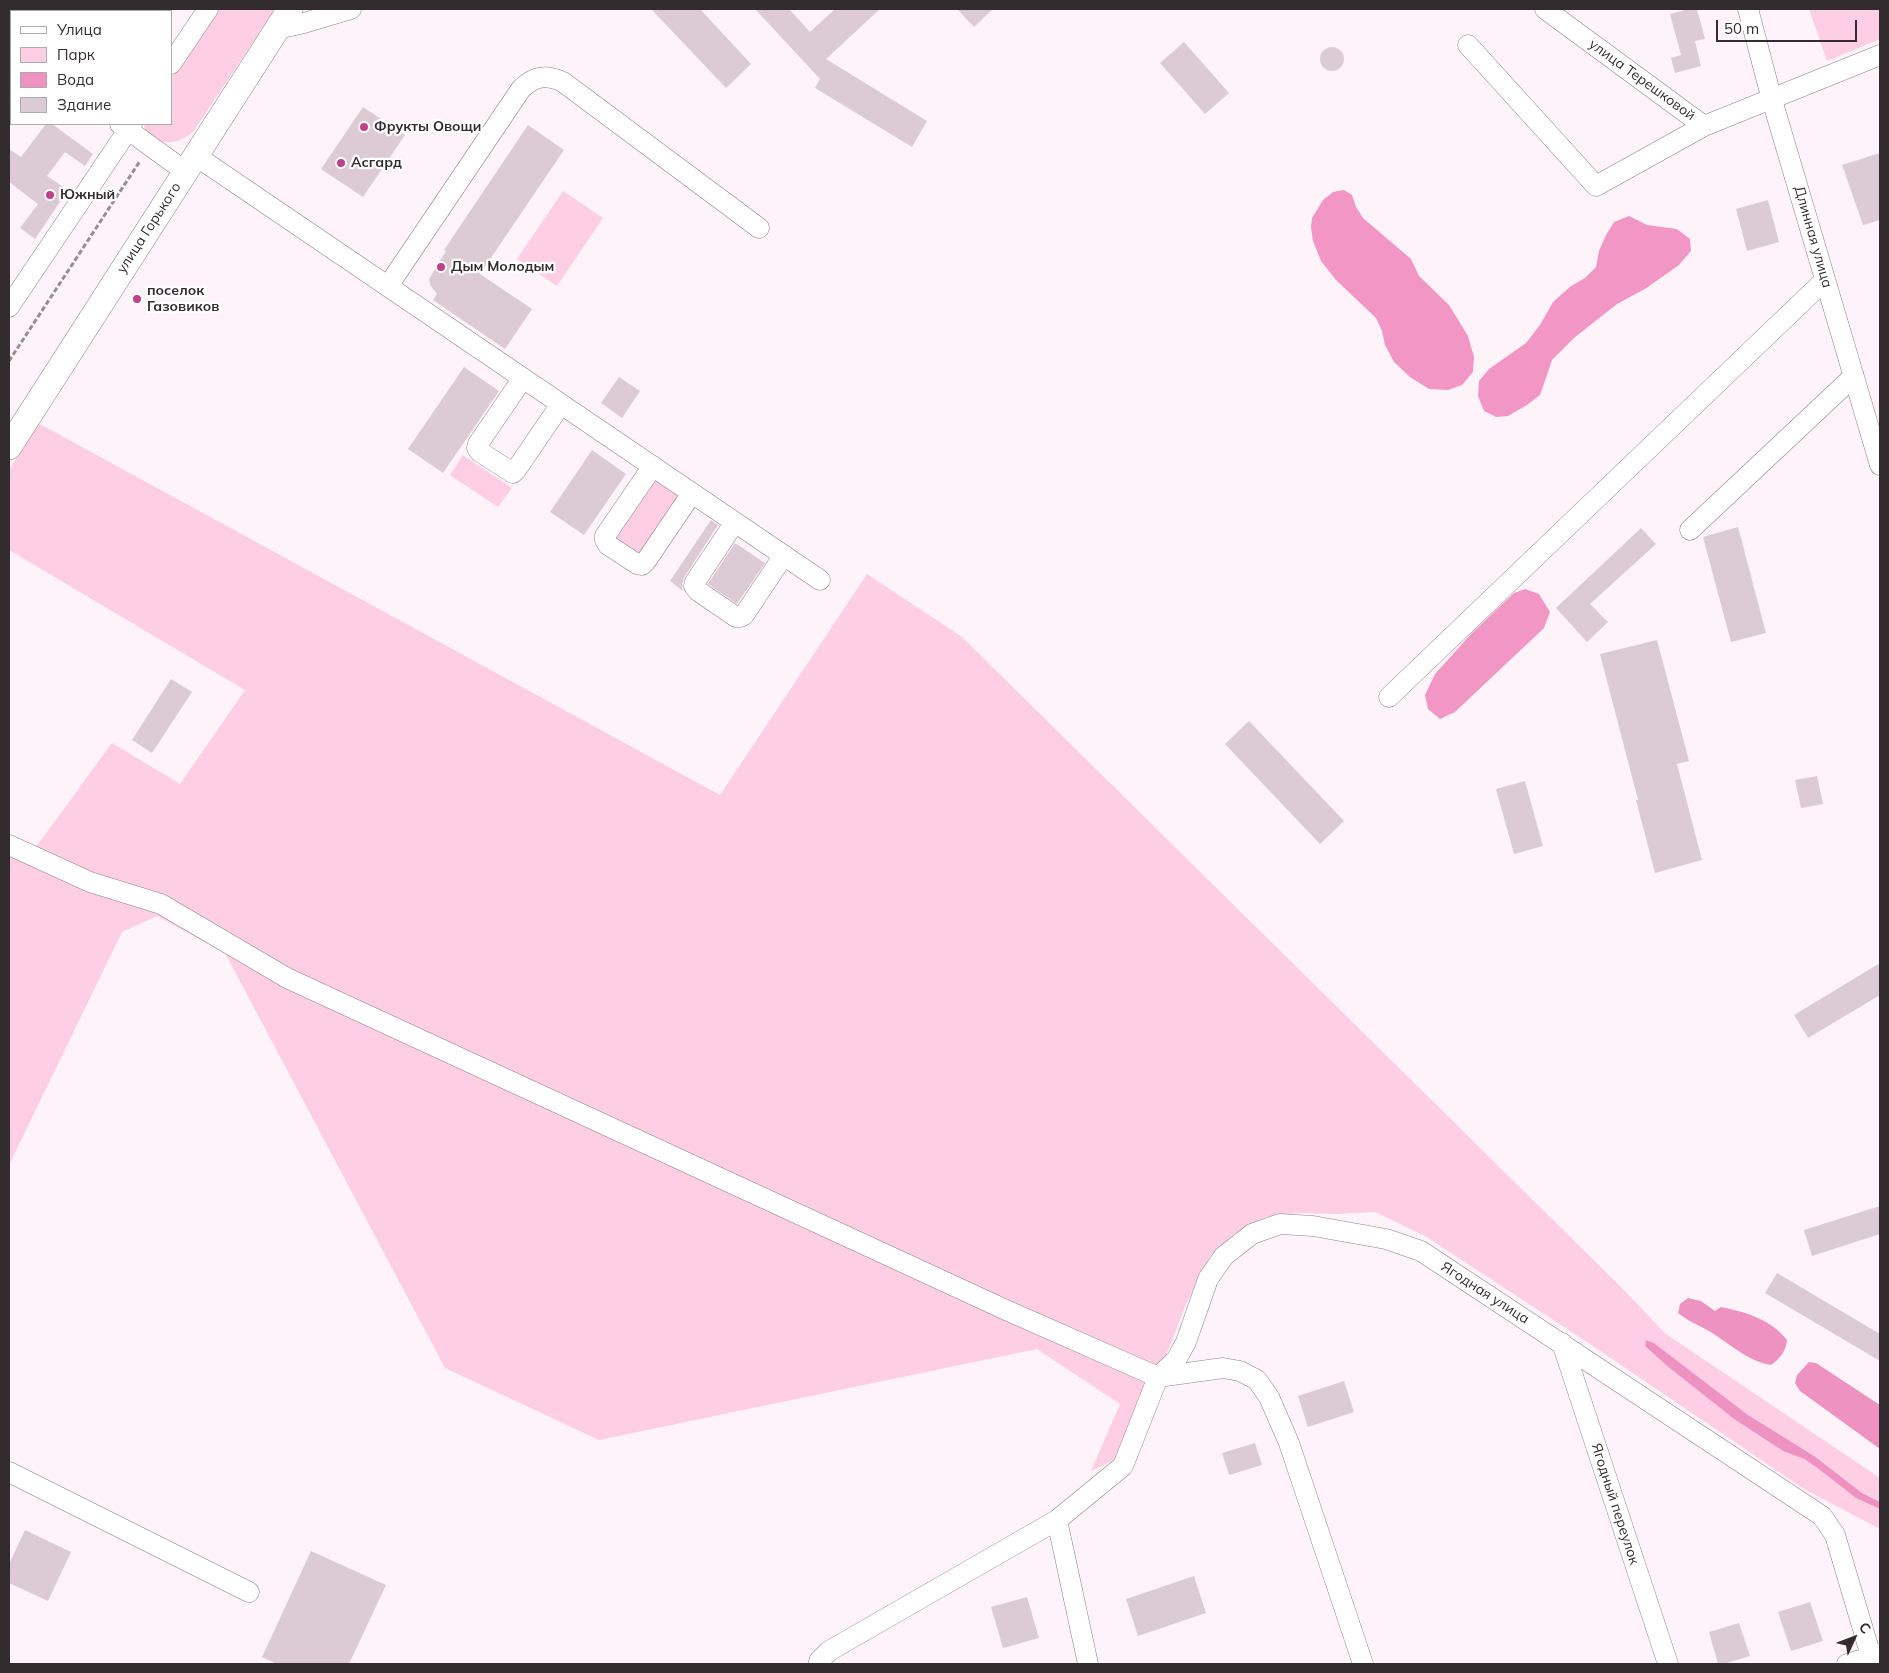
<!DOCTYPE html>
<meta charset="utf-8">
<style>
body{margin:0}
#map{position:relative;width:1889px;height:1673px;overflow:hidden;background:#fef3f8;font-family:Mulish,sans-serif}
canvas{display:block}
.frame{position:absolute;inset:0;border:10px solid #332c2f;pointer-events:none}
.legend{position:absolute;left:10px;top:10px;width:162px;height:115px;box-sizing:border-box;background:#fff;border:1px solid #adabac;margin:0;padding:6px 9px;list-style:none;font-size:15px;color:#332c2f}
.legend li{display:flex;align-items:center;gap:10px;height:25px}
.legend b{width:25px;border:1px solid #adabac}
.north{position:absolute;left:1829px;top:1613px;width:50px;height:50px;-webkit-text-stroke:4px #fff;paint-order:stroke;rotate:47deg;font-size:14px;font-weight:700;line-height:20px;text-align:center;color:#332c2f}
.north::after{content:'';display:block;margin:auto;width:18px;height:22px;background:#332c2f;clip-path:polygon(50% 0,100% 100%,50% 72%,0 100%)}
.scale{position:absolute;left:1716px;top:20px;width:141px;height:22px;box-sizing:border-box;border:2px solid #332c2f;border-top:0;padding-left:6px;font-size:15px;line-height:18px;white-space:nowrap;color:#332c2f;-webkit-text-stroke:4px #fff;paint-order:stroke}
</style>
<div id="map">
<canvas width="1889" height="1673"></canvas>
<div class="frame"></div>
<ul class="legend">
<li><b style="height:6px;background:#fff"></b>Улица</li>
<li><b style="height:14px;background:#fdcee4"></b>Парк</li>
<li><b style="height:14px;background:#ee93c1"></b>Вода</li>
<li><b style="height:14px;background:#ddcbd3"></b>Здание</li>
</ul>
<div class="north">С</div>
<div class="scale">50 m</div>
</div>
<script>
const g = document.querySelector('canvas').getContext('2d');
g.lineJoin = 'round';
function fill(path, color) { g.fillStyle = color; g.fill(path, 'evenodd'); }
function trace(path, color, width, dash) { g.strokeStyle = color; g.lineWidth = width; g.lineCap = dash ? 'butt' : 'round'; g.setLineDash(dash || []); g.stroke(path); }
function write(font, color, halo, rows, align = 'center') {
  g.font = font + ' Mulish,sans-serif'; g.lineWidth = 4.5; g.setLineDash([]); g.textBaseline = 'middle'; g.strokeStyle = halo; g.fillStyle = color; for (const [text, x, y, turn = 0] of rows) {
    g.save(); g.translate(x, y); g.rotate((+turn || 0) * Math.PI / 180); g.textAlign = isNaN(turn) ? turn : align; if (halo) g.strokeText(text, 0, 0); g.fillText(text, 0, 0); g.restore();
  }
}
fill(new Path2D(`
 M217 9H275L193 132C180 142 167 147 152 137 147 133 144 130 144 124H171V78Z
 M1809 9H1880V39L1827 61Z
 M563 191 603 218 557 286 517 259Z
 M38 423 720 795 867 574 962 637 1620 1286 1666 1334 1880 1478V1502L1862 1493 1748 1415 1654 1343 1646 1340 1645 1346 1667 1366 1734 1419 1783 1451 1804 1459 1816 1467 1856 1498 1880 1509V1529L1804 1489 1590 1344 1425 1236 1375 1212 1337 1214 1298 1213 1266 1217 1236 1233 1211 1255 1186 1304 1170 1346 1116 1459 1091 1471 1120 1404 1037 1349 599 1440 445 1368 225 953 157 916 122 932 9 1165V834L36 847 112 743 180 784 245 690 9 550V470Z
 M463 455 512 488 498 507 450 475Z
 M655 479 680 496 639 555 615 539Z`), '#fdcee4');
fill(new Path2D(`
 M1344 190 1352 195 1356 207 1363 218 1411 259 1419 276 1449 305 1468 336 1474 357 1473 372 1462 385 1448 390 1429 389 1410 377 1394 362 1385 345 1382 331 1376 318 1336 280 1321 261 1313 241 1311 227 1312 218 1323 200 1333 192Z
 M1629 216 1647 225 1677 229 1690 239 1691 251 1679 265 1645 289 1617 304 1574 338 1552 360 1540 395 1527 405 1508 416 1496 417 1484 411 1478 396 1479 381 1489 369 1526 343 1540 325 1553 302 1571 286 1585 278 1596 267 1599 251 1606 235 1614 222Z
 M1525 589 1539 594 1550 612 1544 628 1455 712 1440 719 1428 709 1425 695 1435 674 1472 633 1514 593Z`), '#f296c5');
fill(new Path2D(`
 M1688 1298 1701 1301 1715 1311 1721 1307C1746 1312 1772 1320 1787 1340 1786 1351 1780 1359 1771 1365 1747 1361 1729 1343 1709 1331 1698 1325 1688 1321 1678 1313L1680 1304Z
 M1646 1340 1654 1343 1748 1415 1814 1456 1862 1493 1880 1502V1509L1856 1498 1816 1467 1804 1459 1783 1451 1734 1419 1667 1366 1645 1346Z
 M1809 1362 1816 1363 1880 1405V1449L1800 1391 1795 1383 1797 1375Z`), '#ee93c1');
fill(new Path2D(`
 M651 9H700L751 64 726 88Z
 M755 9H789L810 32 835 9H880L826 59 927 121 912 147 815 88 820 79Z
 M957 9H993L974 27Z
 M1689 9H1697L1705 39 1695 41 1701 66 1675 73 1671 58 1681 55 1670 14Z
 M1184 42 1229 93 1205 114 1160 63Z
 M1320 59a12 12 0 1 1 24 0a12 12 0 1 1-24 0Z
 M363 107 405 135 363 197 321 169Z
 M46 124H52L93 154 85 166 65 152 47 176 68 190 35 239 20 228 38 204 9 182V149L21 157Z
 M528 125 564 150 480 274 532 309 505 349 433 300 437 294 430 285 429 279 446 251 444 250Z
 M1880 153V220L1863 225 1842 165Z
 M1768 200 1779 242 1747 251 1736 209Z
 M464 367 499 391 443 473 408 449Z
 M619 377 640 391 622 418 601 403Z
 M592 450 626 474 584 535 550 512Z
 M711 520 718 525 685 576 682 584 683 591 670 581Z
 M1738 527 1766 633 1731 642 1703 537Z
 M1641 528 1656 544 1590 604 1608 622 1587 642 1556 608Z
 M735 543 765 563 737 604 708 584Z
 M1657 640 1689 761 1677 764 1702 860 1655 873 1636 800H1638L1600 654Z
 M171 679 192 692 152 753 132 740Z
 M1249 721 1344 821 1320 844 1225 744Z
 M1817 776 1823 804 1801 808 1795 780Z
 M1525 781 1543 846 1514 854 1496 789Z
 M1880 963V995L1808 1038 1794 1015Z
 M1880 1206V1234L1812 1256 1804 1230Z
 M1777 1273 1880 1334V1361L1765 1293Z
 M1344 1381 1354 1412 1308 1427 1298 1396Z
 M1255 1443 1262 1465 1229 1475 1222 1453Z
 M25 1530 71 1552 48 1601 9 1583V1564Z
 M311 1551 386 1585 349 1664H277L262 1657Z
 M1194 1576 1206 1613 1138 1636 1126 1599Z
 M1027 1597 1039 1638 1003 1648 991 1607Z
 M1810 1602 1823 1641 1791 1651 1778 1612Z
 M1739 1623 1750 1656 1724 1664H1718L1709 1632Z`), '#ddcbd3');
const minor = new Path2D(`
 M1545 9 1704 126 1880 55
 M1748 9 1772 100 1880 465
 M277 29 304 23 351 9
 M9 43 11 45
 M1468 45 1596 186 1704 126
 M171 64 208 9
 M120 124 186 172
 M196 156 820 580
 M388 286 521 89C534 76 546 74 563 82L759 228
 M9 307 132 124
 M523 378 478 444 477 448 480 452 513 473 516 470 561 404
 M653 466 605 536V540L608 545 637 564 642 565 646 561 692 493
 M735 522 695 582 694 586 698 591 736 617H740L744 615 784 555
 M1690 530 1854 376
 M1389 697 1825 280
 M9 845 90 882 161 904 287 978 1006 1310 1158 1377 1176 1360 1186 1342 1208 1279 1224 1256 1252 1234 1280 1224 1313 1226 1386 1239 1421 1251 1822 1516 1835 1535 1871 1656
 M1562 1343 1668 1664
 M9 1472 249 1592
 M1057 1520 1088 1664
 M819 1664V1661L829 1651 1057 1520 1123 1466 1158 1377 1223 1368 1240 1371 1257 1380 1269 1397 1289 1443 1363 1664
 M1847 1664 1880 1654`);
const major = new Path2D(`
 M9 447 290 9`);
trace(minor, '#908087', 21);
trace(major, '#908087', 26);
trace(new Path2D(`
 M9 361 140 161`), '#978e92', 3, [5, 2.5]);
trace(minor, '#fff', 20);
trace(major, '#fff', 25);
for (const [x, y, r, color] of [
 [364,127,5,"#c0408a"],
 [341,163,5,"#c0408a"],
 [50,195,5,"#c0408a"],
 [441,267,5,"#c0408a"],
 [137,299,5,"#c0408a"]
]) { const dot = new Path2D(); dot.arc(x, y, r, 0, 2 * Math.PI); g.fillStyle = color; g.fill(dot); trace(dot, '#fff', 2); }
write('14px', '#332c2f', '#fff', [
 ["улица Терешковой",1642,80,36],
 ["улица Горького",149,228,-57],
 ["Длинная улица",1813,237,74],
 ["Ягодная улица",1485,1293,33],
 ["Ягодный переулок",1615,1504,72]
]);
write('bold 14px', '#332c2f', '#fff', [
 ["Фрукты Овощи",374,127],
 ["Асгард",351,163],
 ["Южный",60,195],
 ["Дым Молодым",451,267],
 ["поселок",147,291],
 ["Газовиков",147,307]
], 'left');
</script>
